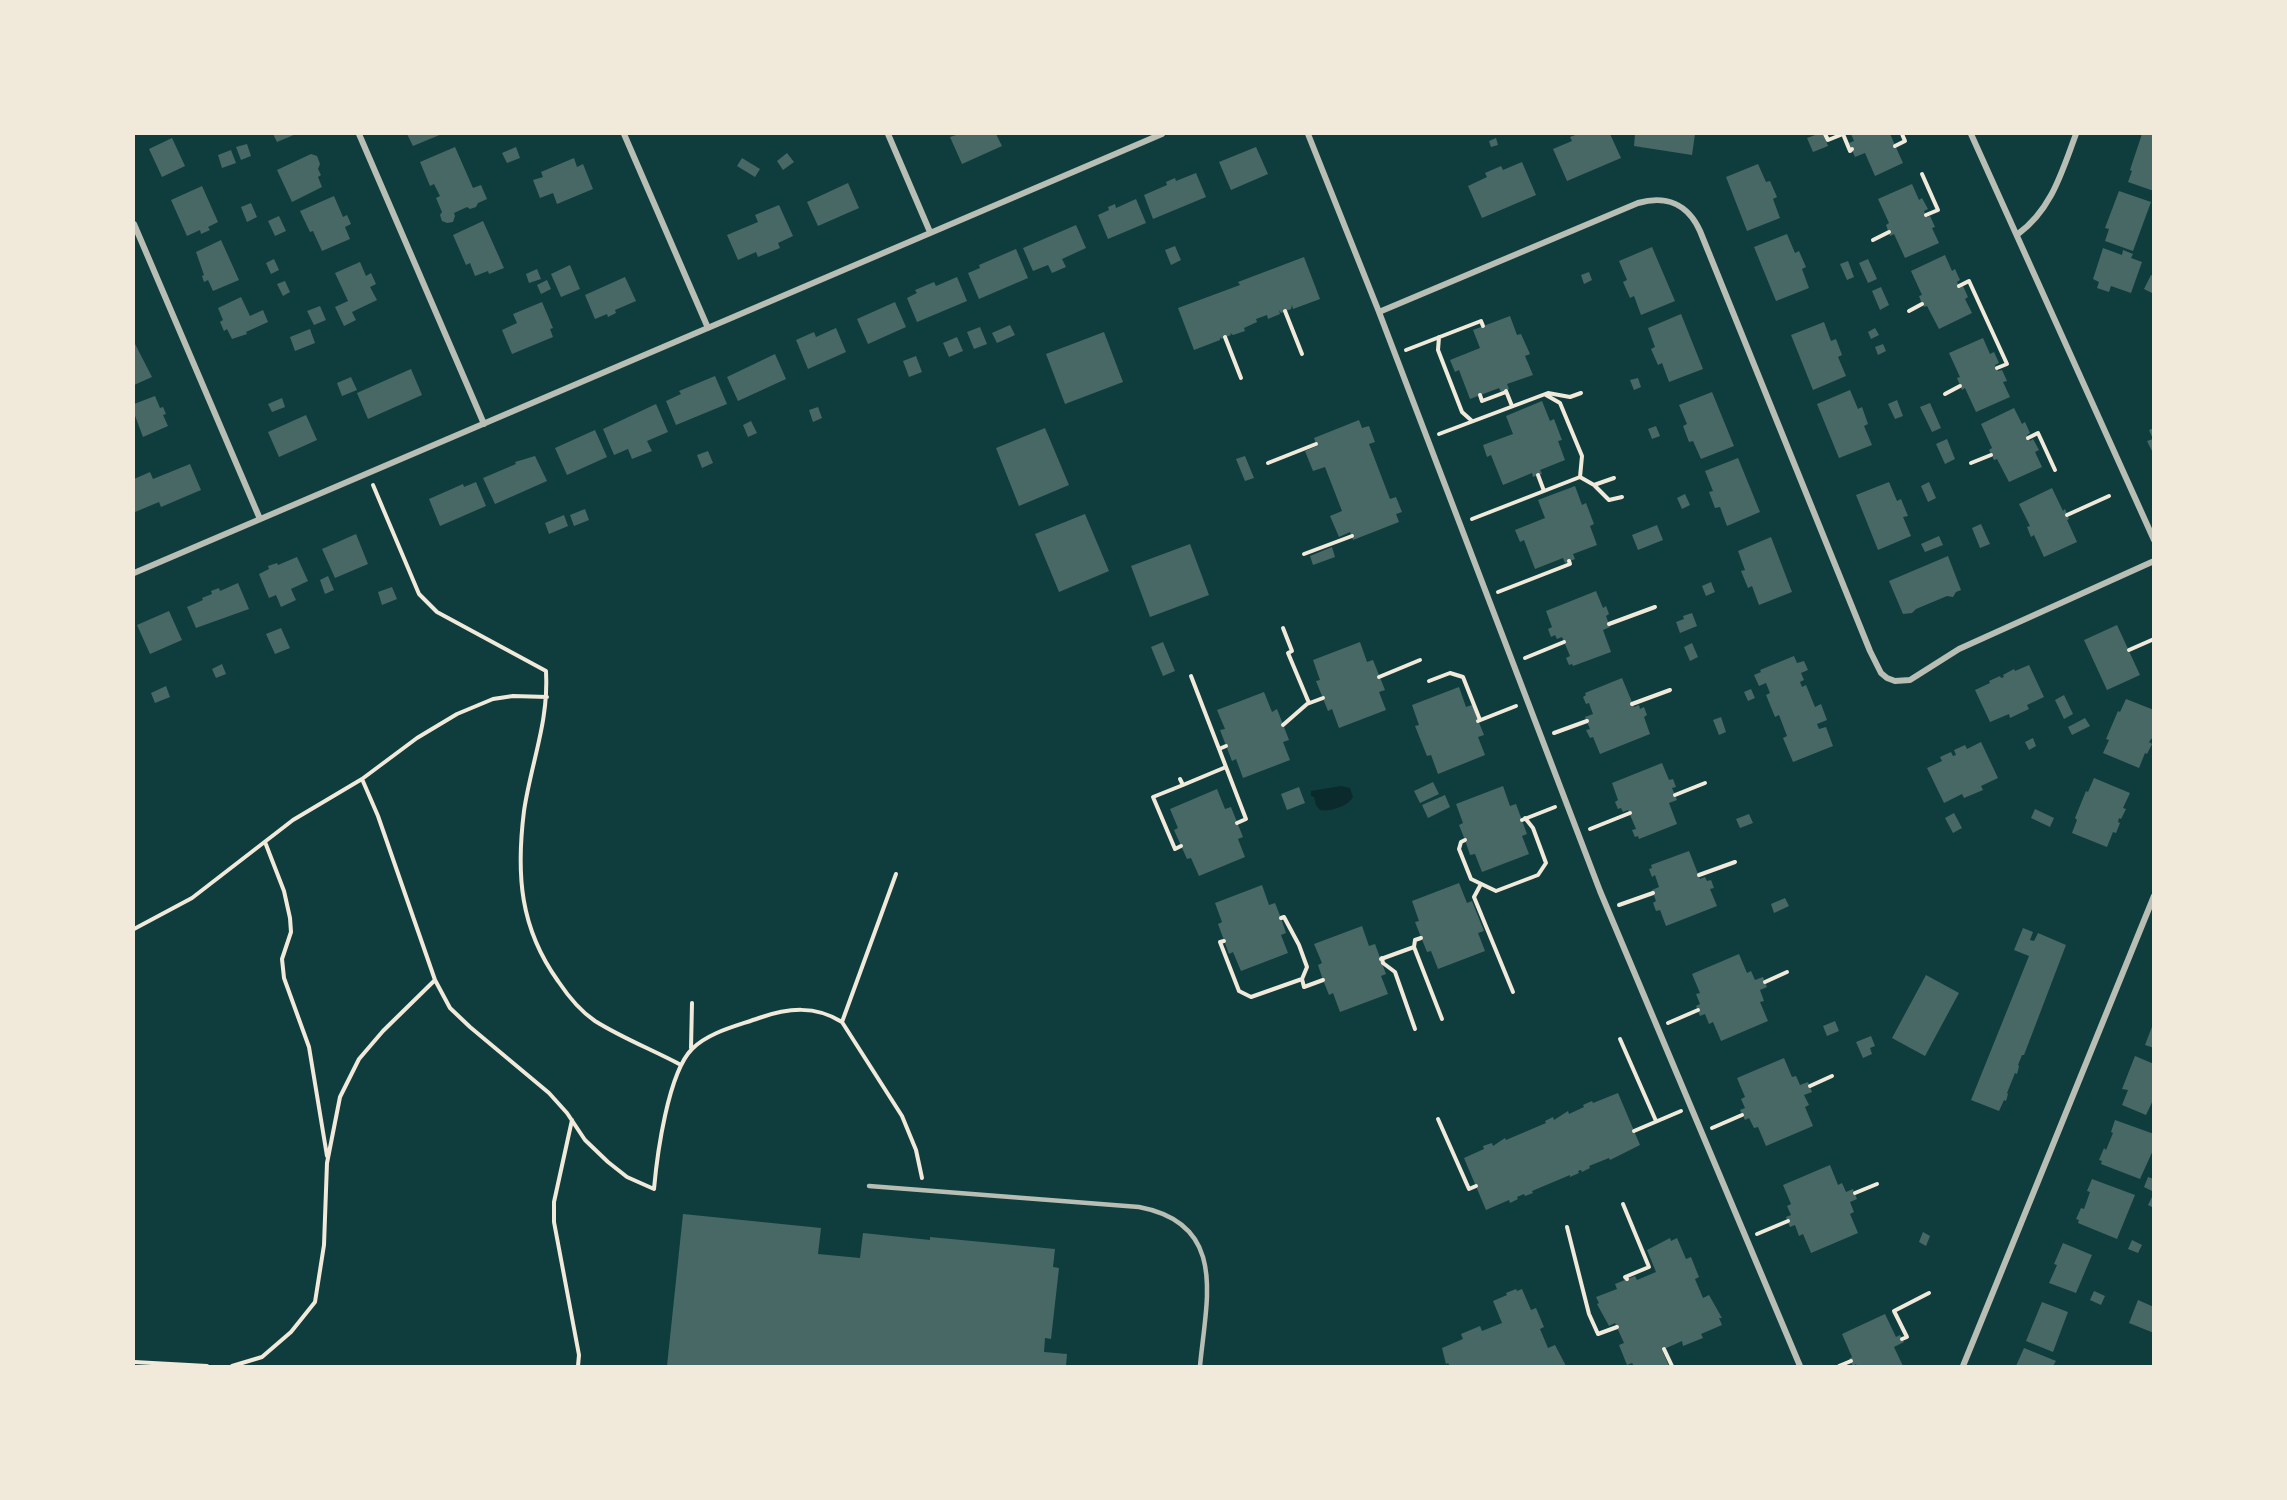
<!DOCTYPE html>
<style>
body{margin:0}
#map{position:relative;width:2287px;height:1500px;overflow:hidden;background:#0f3d3e;font-family:Cabin,sans-serif}
canvas{display:block}
.frame{position:absolute;inset:0;border:135px solid #f1e9da;pointer-events:none}
</style>
<div id="map">
<canvas width="2287" height="1500"></canvas>
<div class="frame"></div>
</div>
<script>
const g = document.querySelector('canvas').getContext('2d');
g.lineJoin = 'round';
function fill(path, color) { g.fillStyle = color; g.fill(path, 'evenodd'); }
function trace(path, color, width, dash) { g.strokeStyle = color; g.lineWidth = width; g.lineCap = dash ? 'butt' : 'round'; g.setLineDash(dash || []); g.stroke(path); }
fill(new Path2D(`
 M1341 786 1350 788 1353 797C1348 806 1330 812 1320 810L1316 805 1314 797 1311 796V791Z`), '#0a2a2b');
fill(new Path2D(`
 M273 134H296L277 142Z
 M407 134H442L413 146Z
 M959 134H996L1002 146 962 164 950 137Z
 M1578 134H1610L1621 158 1567 181 1553 149 1572 141 1570 137Z
 M1635 134H1695L1692 155 1634 146Z
 M1818 134H1824L1828 146 1813 152 1807 138Z
 M1851 134H1890L1903 163 1875 176 1865 153 1855 157 1849 143 1854 141Z
 M2142 134H2154V191L2128 182 2132 171 2130 170Z
 M172 138 185 166 162 177 149 149Z
 M1496 138 1498 145 1491 147 1489 141Z
 M247 144 251 156 241 160 236 147Z
 M455 147 473 188 481 185 487 199 478 203 476 207 470 209 467 207 454 213 455 216 453 222 447 223 442 221 440 215 442 212 436 198 440 196 434 184 430 186 420 162Z
 M516 147 520 158 507 163 502 153Z
 M1256 147 1268 174 1231 190 1219 162Z
 M231 150 236 163 222 168 218 155Z
 M787 153 794 162 783 170 777 161Z
 M311 154 317 156 320 164 318 169 321 175 318 177 322 187 292 202 277 170Z
 M574 158 577 167 583 164 593 189 557 204 553 193 540 198 533 180 543 177 541 172Z
 M742 158 760 169 755 177 737 166Z
 M1522 162 1536 195 1482 218 1468 186 1487 177 1485 173 1501 166 1503 170Z
 M1758 164 1766 182 1770 181 1777 197 1773 199 1780 218 1747 231 1726 177Z
 M1196 173 1206 197 1153 219 1144 195 1167 185 1166 182 1175 178 1176 181Z
 M848 183 859 208 818 226 807 202Z
 M1912 184 1919 200 1922 198 1928 209 1924 211 1927 217 1930 216 1935 227 1932 228 1939 243 1905 258 1894 234 1890 236 1886 225 1889 223 1878 199Z
 M202 186 218 222 208 227 210 230 201 234 200 230 187 236 171 200Z
 M2119 191 2151 202 2133 251 2105 241 2109 229 2105 228Z
 M334 196 343 217 347 215 351 224 345 227 350 239 322 251 313 231 310 232 300 211Z
 M1136 199 1146 223 1108 239 1098 215 1109 210 1108 207 1115 204 1116 208Z
 M251 203 257 217 247 222 241 207Z
 M779 205 793 236 778 243 780 248 758 257 756 252 738 260 727 235 758 222 755 215Z
 M279 216 286 231 275 236 268 221Z
 M483 221 504 268 489 274 488 271 475 276 470 263 466 265 453 235Z
 M1076 225 1086 248 1062 259 1066 267 1052 273 1048 265 1033 271 1023 248Z
 M1787 234 1795 253 1799 251 1806 267 1802 269 1809 288 1776 301 1754 247Z
 M221 240 239 280 213 291 208 280 204 282 202 276 204 275 196 252Z
 M1175 246 1181 260 1171 265 1165 250Z
 M1652 247 1675 301 1641 315 1634 296 1630 298 1623 282 1627 280 1619 261Z
 M2103 248 2122 255 2123 250 2133 254 2131 258 2142 262 2131 293 2111 286 2109 292 2097 288 2099 282 2093 279Z
 M1016 249 1028 278 979 299 968 273 980 268 979 265Z
 M1945 255 1952 271 1955 269 1960 280 1957 282 1960 288 1963 286 1968 297 1965 299 1972 313 1939 329 1927 306 1924 307 1922 304 1919 296 1922 295 1911 271Z
 M1304 257 1320 299 1293 309 1292 305 1291 309 1281 313 1279 310 1280 314 1268 319 1267 315 1256 319 1257 322 1244 328 1245 331 1233 335 1230 333 1231 335 1221 339 1220 337V340L1194 350 1178 308 1240 285 1238 282Z
 M274 259 279 270 271 274 266 263Z
 M1868 259 1877 279 1868 283 1859 263Z
 M1848 261 1854 277 1847 280 1840 264Z
 M360 262 366 276 371 273 376 284 370 287 377 300 352 312 356 320 344 326 335 307 348 301 335 273Z
 M570 265 580 289 561 297 551 274Z
 M537 269 541 279 529 283 526 274Z
 M1589 272 1592 280 1584 284 1581 275Z
 M2151 275 2154 276V294L2144 289Z
 M625 277 636 301 615 310 616 313 608 317 607 314 595 319 585 295Z
 M957 277 967 301 917 322 907 298 917 293 915 290 934 282 936 286Z
 M547 280 551 289 541 294 537 285Z
 M285 281 290 292 283 296 277 284Z
 M1881 287 1889 305 1880 310 1872 291Z
 M241 297 250 316 263 310 268 322 246 332 247 334 232 339 227 329 224 331 220 322 223 320 218 308Z
 M542 302 553 328 550 329 553 337 512 354 502 330 517 323 513 314Z
 M895 302 906 327 868 344 857 319Z
 M320 306 326 320 314 325 307 311Z
 M1681 314 1703 369 1669 382 1662 363 1658 365 1651 349 1655 347 1648 328Z
 M1510 316 1517 335 1521 334 1530 354 1525 356 1533 375 1507 384 1509 389 1505 391 1501 392 1499 388 1470 399 1459 370 1455 372 1450 360 1480 348 1473 330Z
 M1824 322 1831 341 1836 339 1842 355 1838 357 1846 376 1813 390 1791 335Z
 M1010 325 1015 335 997 343 992 333Z
 M980 327 987 344 974 349 967 332Z
 M836 328 846 352 808 369 796 340 814 332 816 337Z
 M1875 328 1879 335 1871 339 1868 332Z
 M310 329 315 343 295 351 290 337Z
 M1104 332 1123 382 1065 404 1046 354Z
 M957 337 963 351 949 357 943 343Z
 M1983 338 1990 354 1994 352 1999 363 1995 365 1998 371 2002 370 2007 381 2003 382 2010 397 1976 412 1965 388 1962 390 1957 378 1960 377 1949 353Z
 M134 342 152 377 134 385Z
 M1883 344 1886 351 1878 355 1875 347Z
 M775 354 786 379 738 401 727 377Z
 M916 356 922 372 909 377 903 361Z
 M411 369 422 395 368 419 357 393Z
 M715 376 727 404 676 425 666 401 681 394 679 391Z
 M351 377 357 390 342 396 337 383Z
 M1638 378 1641 387 1634 390 1630 380Z
 M1850 390 1858 409 1862 407 1868 424 1864 426 1872 445 1839 458 1817 404Z
 M1712 392 1734 446 1701 459 1693 441 1689 442 1683 426 1687 424 1679 405Z
 M155 396 160 408 163 407 166 414 163 415 168 426 143 437 134 413V404Z
 M282 398 285 407 272 412 268 404Z
 M1897 400 1903 416 1895 419 1888 404Z
 M1542 401 1550 421 1554 419 1562 440 1558 441 1565 460 1540 470 1542 474 1538 475 1533 477 1532 473 1503 485 1491 455 1487 457 1483 445 1513 434 1506 416Z
 M1930 403 1941 428 1932 432 1920 407Z
 M656 404 668 432 647 441 652 451 632 459 628 449 614 455 603 429Z
 M818 407 822 418 813 422 809 410Z
 M2014 408 2022 424 2025 422 2030 433 2027 435 2030 441 2033 439 2039 450 2035 452 2042 467 2009 482 1997 459 1994 460 1989 450 1992 448 1981 424Z
 M306 415 317 440 279 457 268 432Z
 M1359 420 1362 428 1369 426 1375 442 1369 444 1390 499 1396 497 1402 512 1396 514 1399 522 1353 540 1350 532 1339 537 1330 516 1342 511 1325 467 1313 471 1305 451 1317 446 1314 438Z
 M751 421 757 433 748 437 743 425Z
 M1656 426 1660 436 1652 439 1648 429Z
 M1045 428 1069 485 1019 506 996 448Z
 M2154 428V455L2147 441 2153 439 2149 430Z
 M595 430 607 457 567 475 555 448Z
 M1947 439 1955 459 1945 464 1936 444Z
 M708 451 713 463 702 468 697 455Z
 M535 456 547 481 495 504 483 478 516 464 515 462Z
 M1245 456 1254 478 1245 481 1236 459Z
 M1738 458 1760 512 1727 526 1720 507 1715 508 1709 492 1713 491 1705 471Z
 M190 464 201 490 161 507 159 502 135 512 134 479 150 472 153 479Z
 M476 482 486 506 440 526 429 499 463 484 464 487Z
 M1889 482 1897 501 1901 499 1908 516 1903 517 1911 536 1878 550 1856 495Z
 M1929 482 1936 498 1928 502 1921 486Z
 M1575 486 1582 505 1586 503 1594 524 1590 526 1597 545 1573 554 1575 559 1565 563 1563 558 1535 569 1524 540 1520 542 1515 530 1545 518 1538 500Z
 M2052 488 2063 511 2065 509 2069 519 2067 520 2077 542 2044 557 2034 535 2031 537 2027 527 2030 526 2019 504Z
 M1685 494 1690 505 1682 509 1677 498Z
 M585 509 589 520 574 526 570 515Z
 M1085 514 1109 571 1059 592 1035 534Z
 M564 515 568 526 549 534 545 523Z
 M1981 524 1990 544 1980 548 1972 528Z
 M1657 525 1663 540 1638 550 1632 535Z
 M356 534 368 564 335 578 322 549Z
 M1939 536 1943 545 1925 552 1921 544Z
 M1771 537 1792 592 1759 605 1752 586 1748 588 1741 571 1745 570 1738 551Z
 M1190 544 1209 595 1150 617 1131 566Z
 M1332 547 1335 557 1313 565 1310 556Z
 M1948 556 1961 590 1956 592 1953 597 1947 596 1916 609 1912 613 1903 614 1889 581Z
 M297 557 308 581 291 589 296 600 281 607 276 595 269 598 259 574 269 569 268 566 277 563 278 565Z
 M328 576 334 590 325 594 320 580Z
 M1711 582 1715 592 1706 596 1702 586Z
 M238 583 249 609 196 628 187 607 203 600 202 598 212 594 211 591 219 588 220 591Z
 M392 587 397 599 382 605 378 592Z
 M1596 591 1603 608 1606 606 1609 614 1606 616 1610 627 1603 630 1611 652 1573 666 1572 664 1569 665 1566 658 1570 656 1562 637 1557 639 1555 635 1551 637 1548 629 1552 627 1546 611Z
 M169 611 182 640 150 654 137 625Z
 M1692 613 1697 626 1680 633 1676 622 1684 619 1683 616Z
 M2117 625 2140 675 2107 690 2084 640Z
 M281 628 290 648 275 654 266 634Z
 M1163 642 1175 671 1163 676 1151 647Z
 M1360 642 1367 662 1373 660 1385 690 1379 692 1386 710 1339 728 1332 709 1328 711 1316 681 1320 680 1313 660Z
 M1692 643 1698 657 1690 661 1684 647Z
 M1794 656 1797 663 1804 661 1808 670 1801 673 1804 680 1800 682 1802 687 1806 685 1815 707 1821 704 1827 720 1817 724 1819 729 1826 727 1833 746 1793 762 1783 738 1787 736 1779 715 1775 717 1766 695 1770 693 1766 683 1759 686 1754 675 1761 672 1760 670Z
 M222 664 226 674 216 678 212 669Z
 M2029 665 2044 697 2027 705 2029 709 2010 718 2009 714 1990 722 1975 690 1990 683 1989 681 2000 676 2001 678 2004 677 2003 675 2014 669 2015 671Z
 M1622 678 1634 707 1639 705 1640 709 1644 707 1647 715 1644 717 1650 734 1600 754 1593 737 1590 738 1586 730 1590 729 1585 717 1593 714 1589 703 1586 704 1583 697 1586 695 1585 693Z
 M166 686 170 697 155 703 151 693Z
 M1459 687 1466 707 1472 705 1484 735 1478 737 1485 755 1438 774 1431 755 1427 756 1415 726 1419 725 1412 705Z
 M1751 689 1755 698 1748 701 1744 692Z
 M1264 692 1272 712 1277 709 1289 740 1283 742 1290 760 1243 778 1236 759 1232 761 1220 730 1225 729 1217 710Z
 M2064 695 2073 714 2064 719 2055 700Z
 M2126 699 2154 710V738L2151 739 2149 742 2152 744 2147 754 2145 753 2139 768 2103 753 2109 740 2106 739 2118 711 2120 712Z
 M1721 717 1726 732 1719 735 1713 720Z
 M2085 718 2090 726 2072 735 2068 727Z
 M2033 738 2036 746 2029 750 2025 742Z
 M1981 742 1998 778 1981 786 1983 790 1964 798 1962 794 1944 803 1927 768 1942 761 1940 757 1951 752 1953 756 1956 755 1954 750 1965 745 1967 749Z
 M1662 763 1669 780 1673 779 1676 787 1672 788 1677 800 1669 803 1677 824 1639 839 1638 836 1635 837 1632 830 1636 829 1628 810 1623 812 1621 808 1618 809 1615 802 1618 800 1612 783Z
 M2094 778 2130 793 2123 808 2126 809 2121 819 2119 818 2118 822 2120 823 2116 833 2113 832 2107 847 2072 833 2077 820 2075 818 2086 791 2088 792Z
 M1433 782 1439 794 1420 803 1414 791Z
 M1503 786 1510 806 1516 804 1527 834 1522 836 1529 854 1482 872 1475 854 1470 855 1465 840 1459 825 1463 823 1456 804Z
 M1299 787 1305 803 1287 810 1281 794Z
 M1217 789 1225 809 1231 807 1243 837 1238 839 1245 857 1199 876 1191 858 1187 859 1174 830 1178 828 1170 809Z
 M1445 795 1450 807 1428 818 1422 805Z
 M2035 809 2054 818 2050 827 2031 818Z
 M1954 813 1962 828 1953 833 1945 818Z
 M1749 814 1753 823 1740 828 1736 819Z
 M1689 851 1700 879 1705 877 1707 881 1711 880 1714 888 1710 889 1717 906 1666 926 1660 910 1656 911 1653 903 1656 901 1652 890 1659 887 1655 875 1652 877 1649 869 1652 868 1651 865Z
 M1459 883 1467 903 1472 901 1484 931 1478 933 1485 951 1438 969 1431 951 1427 952 1415 922 1419 921 1412 901Z
 M1262 885 1269 905 1275 903 1281 918 1286 933 1281 935 1288 953 1241 971 1233 952 1229 954 1218 924 1222 922 1215 903Z
 M1785 898 1789 906 1774 913 1771 904Z
 M1362 926 1369 946 1375 944 1386 974 1381 976 1388 994 1340 1012 1333 993 1329 995 1323 980 1318 965 1322 963 1314 944Z
 M2023 928 2033 932 2030 940 2034 941 2038 933 2066 945 2024 1055H2022L2018 1065 2019 1066 2017 1074 2015 1073 2007 1093 2008 1094 2006 1101 2004 1100 1999 1111 1971 1100 2029 956 2014 950Z
 M1739 954 1747 973 1751 971 1755 980 1763 977 1767 987 1760 990 1764 1001 1760 1002 1768 1021 1721 1041 1713 1022 1709 1024 1705 1014 1700 1016 1696 1006 1700 1004 1696 994 1700 993 1692 974Z
 M1926 975 1959 993 1925 1056 1892 1038Z
 M1835 1021 1839 1031 1827 1036 1823 1026Z
 M2153 1024H2154V1048L2145 1045Z
 M1871 1036 1875 1046 1870 1048 1872 1054 1863 1058 1856 1042Z
 M2135 1056 2154 1064V1098L2146 1115 2122 1105 2128 1090 2122 1089Z
 M1784 1058 1792 1077 1796 1076 1800 1085 1808 1082 1812 1092 1804 1095 1809 1105 1805 1107 1813 1126 1766 1146 1758 1127 1754 1128 1749 1118 1745 1120 1740 1110 1745 1108 1741 1099 1745 1097 1737 1078Z
 M1618 1093 1640 1145 1610 1160 1609 1158 1589 1166 1590 1168 1582 1172 1581 1170 1578 1171 1579 1173 1570 1177V1175L1532 1191 1533 1193 1525 1196 1524 1194 1517 1197 1518 1199 1510 1203 1509 1200 1486 1210 1464 1158 1484 1149 1483 1146 1492 1143 1493 1146 1505 1138 1506 1140 1546 1123 1545 1121 1553 1117 1554 1120 1568 1111 1569 1114 1584 1107 1583 1105 1592 1101 1593 1103Z
 M2115 1120 2154 1134V1148L2140 1179 2101 1164 2102 1161 2099 1160 2104 1148 2106 1150 2113 1133 2111 1132Z
 M1830 1165 1838 1185 1842 1183 1846 1192 1853 1189 1857 1199 1850 1202 1854 1212 1850 1214 1858 1233 1811 1253 1803 1234 1799 1236 1795 1225 1790 1227 1786 1217 1791 1215 1787 1206 1791 1204 1783 1185Z
 M2148 1177 2154 1179V1192L2144 1187Z
 M2092 1179 2135 1195 2117 1239 2078 1223 2079 1220 2076 1219 2081 1208 2084 1209 2090 1192 2087 1191Z
 M2154 1193V1208L2148 1205Z
 M683 1214 821 1228 818 1254 860 1258 863 1233 930 1240V1237L1055 1249 1053 1267 1059 1268 1051 1339 1045 1338 1044 1352 1067 1354 1066 1366H667Z
 M1923 1232 1930 1236 1926 1246 1919 1242Z
 M1670 1238 1671 1241 1677 1238 1686 1259 1691 1257 1699 1277 1695 1279 1703 1298 1709 1295 1722 1318H1719L1722 1325 1701 1334 1703 1338 1683 1346 1682 1341 1662 1350 1669 1366H1634L1632 1363 1627 1365 1619 1345 1624 1343 1615 1323 1609 1326 1597 1304 1599 1303 1596 1297 1617 1289 1615 1284 1635 1276 1637 1280 1656 1272 1647 1250Z
 M2132 1240 2142 1245 2138 1253 2128 1249Z
 M2063 1243 2092 1255 2076 1293 2049 1283 2057 1265 2054 1264Z
 M1516 1289 1517 1291 1522 1289 1531 1310 1536 1308 1544 1327 1540 1329 1548 1348 1555 1345 1566 1366H1450L1448 1363 1446 1364 1442 1348 1463 1339 1461 1334 1480 1326 1482 1331 1502 1323 1493 1301 1507 1295 1506 1293Z
 M2094 1291 2105 1296 2101 1305 2090 1300Z
 M2138 1300 2154 1307V1333L2129 1323Z
 M2042 1302 2068 1312 2053 1352 2026 1341Z
 M1885 1314 1896 1337 1900 1335 1904 1342 1894 1347 1903 1366H1857L1856 1364 1853 1366 1849 1359 1852 1357 1842 1334Z
 M2024 1348 2056 1361 2053 1366H2016Z`), '#486865');
trace(new Path2D(`
 M1825 134 1828 140 1843 134 1850 151 1852 149
 M1895 146 1905 141 1902 134
 M1922 174 1938 210 1926 215
 M1873 240 1889 232
 M1959 286 1969 281 2007 364 1997 368
 M1285 311 1302 354
 M1909 311 1922 304
 M1225 337 1241 378
 M1439 337 1438 350 1462 412 1472 421
 M1406 350 1481 321 1483 326
 M1506 391 1512 406
 M1945 394 1960 386
 M1480 395 1482 401 1506 392
 M1546 395 1560 403 1582 456 1580 477
 M1439 434 1548 393 1570 397 1581 393
 M2028 438 2038 433 2055 470
 M1268 463 1316 444
 M1971 463 1991 455
 M1538 475 1544 491
 M373 485 419 594 437 612 546 671C549 722 531 763 524 811 516 875 520 928 558 981 568 996 580 1011 595 1021 622 1038 653 1050 681 1065
 M1594 485 1614 478
 M2067 515 2109 496
 M1472 519 1580 477 1594 485 1609 500 1622 497
 M1304 554 1352 536
 M1498 592 1570 564 1569 561
 M1609 624 1655 607
 M1283 628 1292 651 1288 653 1309 703
 M2129 650 2154 639
 M1525 658 1564 642
 M1191 676 1246 819 1237 823
 M1379 677 1420 660
 M1429 681 1450 673 1463 677 1480 720
 M1632 704 1670 690
 M1478 721 1516 706
 M1283 725 1307 704 1323 698
 M1554 733 1587 721
 M1219 749 1226 746
 M362 779 378 816 435 980 450 1008 470 1027 549 1093 567 1113 585 1140 608 1162 627 1177 654 1189C657 1155 668 1073 692 1049 709 1032 737 1026 759 1018 788 1008 815 1005 842 1022L902 1116 916 1150 922 1178
 M1180 779 1183 785 1226 767
 M1675 795 1705 783
 M1522 820 1555 807
 M1590 829 1630 813
 M1465 840 1461 842 1459 849 1471 879 1496 891 1538 875 1546 863 1533 828 1525 818
 M265 842 284 891 290 918 291 932 282 959 284 978 309 1047 327 1156
 M1181 846 1175 849 1153 797 1183 785
 M1699 875 1735 862
 M1481 884 1474 897 1513 992
 M1619 905 1653 893
 M134 929 192 898 293 820 362 779 417 738 457 714 493 699 513 696 547 697
 M1421 938 1415 940 1414 947 1442 1019
 M1224 941 1220 942 1239 991 1251 997 1302 979 1307 967 1299 945 1284 917 1281 918
 M1382 958 1383 963 1395 972 1415 1029
 M1381 959 1414 947
 M1302 979 1304 987 1323 980
 M1765 982 1787 972
 M842 1022 896 874
 M1668 1023 1698 1010
 M1620 1039 1656 1121
 M691 1048 692 1003
 M1810 1086 1832 1076
 M1438 1119 1469 1189 1476 1186
 M572 1120 554 1202V1222L579 1355 578 1366
 M1712 1128 1742 1115
 M1634 1131 1681 1111
 M1855 1193 1877 1184
 M1623 1204 1649 1267 1625 1277 1627 1279
 M1567 1227 1589 1314 1598 1334 1617 1327
 M1757 1234 1788 1221
 M1902 1339 1907 1337 1894 1311 1929 1293
 M1664 1349 1672 1366
 M134 1362 207 1366
 M232 1366 262 1357 291 1332 315 1302 324 1245 327 1163 340 1097 359 1059 383 1031 435 980
 M1839 1366 1851 1361`), '#f1e9da', 4);
trace(new Path2D(`
 M869 1186 1139 1207C1229 1224 1206 1300 1200 1366`), '#b8beb3', 4.5);
trace(new Path2D(`
 M359 134 484 424
 M624 134 708 328
 M888 134 930 232
 M1308 134 1379 312 1600 891 1800 1366
 M1971 134 2154 540
 M134 224 260 519
 M2018 234C2052 209 2062 171 2076 134
 M1379 312 1638 203C1666 195 1688 204 1700 231L1870 651 1881 673 1887 678 1895 681 1910 680 1959 649 2154 561
 M134 573 1162 134
 M1963 1366 2154 896`), '#b8beb3', 6);
</script>
